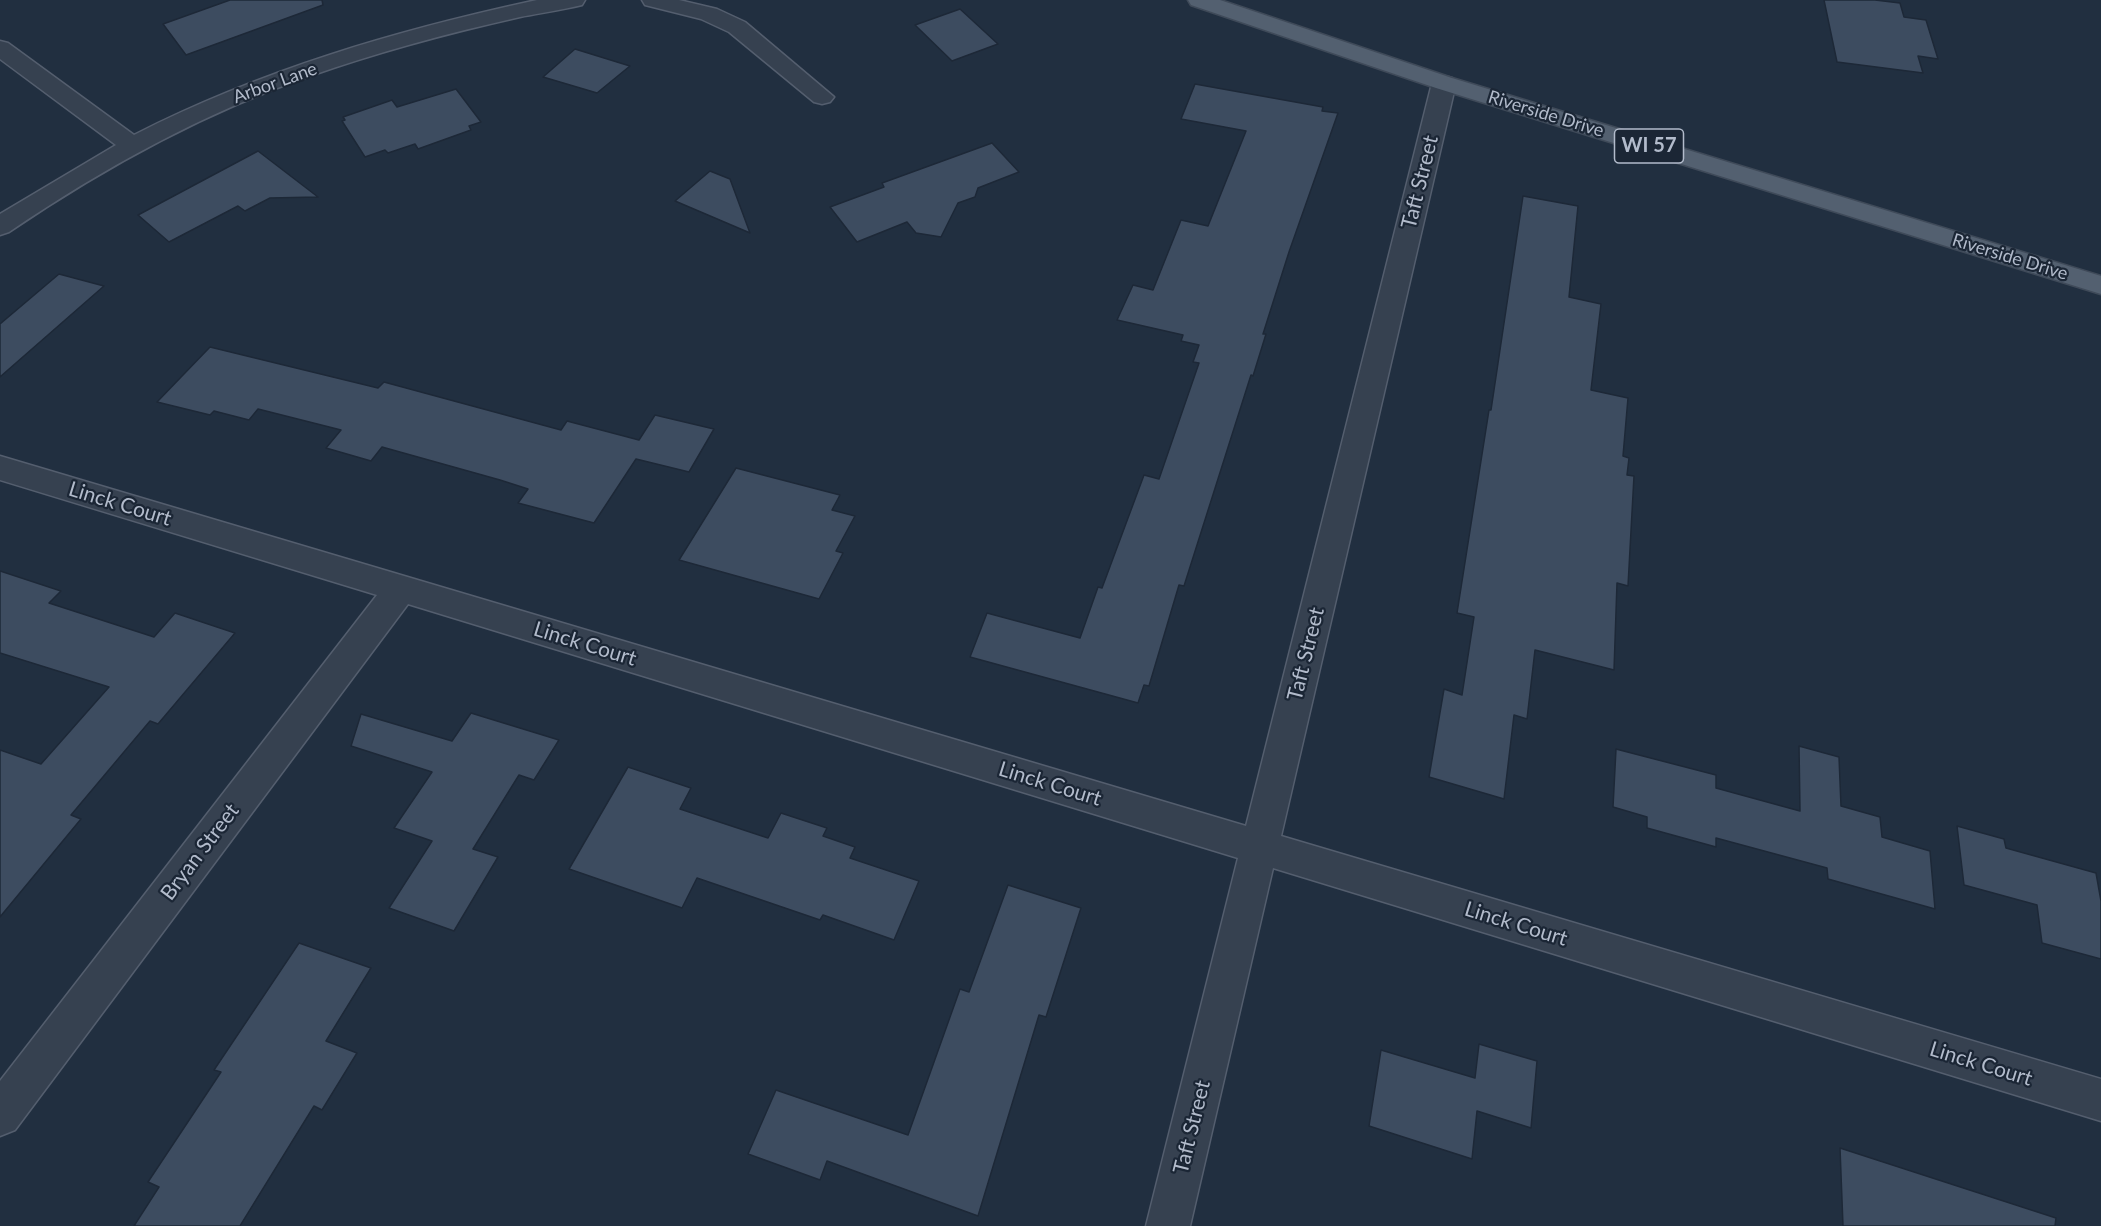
<!DOCTYPE html>
<style>
body{margin:0}
canvas{display:block;background:#212f40}
</style>
<canvas width="2101" height="1226"></canvas>
<script>
const g = document.querySelector('canvas').getContext('2d');
g.lineJoin = 'round';
function fill(path, color) { g.fillStyle = color; g.fill(path, 'evenodd'); }
function trace(path, color, width, dash) { g.strokeStyle = color; g.lineWidth = width; g.lineCap = dash ? 'butt' : 'round'; g.setLineDash(dash || []); g.stroke(path); }
function write(font, color, halo, rows, align = 'center') {
  g.font = font + ' Lato,sans-serif'; g.lineWidth = 4.5; g.setLineDash([]); g.textBaseline = 'middle'; g.strokeStyle = halo; g.fillStyle = color; for (const [text, x, y, turn = 0] of rows) {
    g.save(); g.translate(x, y); g.rotate((+turn || 0) * Math.PI / 180); g.textAlign = isNaN(turn) ? turn : align; if (halo) g.strokeText(text, 0, 0); g.fillText(text, 0, 0); g.restore();
  }
}
const building = new Path2D(`
 M230 0H322L323 5 186 55 163 24Z
 M1824 0H1875L1900 3 1904 17 1926 20 1938 59 1918 56 1923 73 1837 62Z
 M960 9 998 44 952 61 915 25Z
 M575 49 630 66 597 93 543 77Z
 M1195 84 1323 107 1322 111 1338 113 1289 252 1263 334H1266L1253 376 1251 375 1184 586 1179 585 1149 686 1144 685 1138 703 970 657 987 613 1080 638 1098 587 1102 588 1144 475 1159 479 1199 363 1193 362 1199 345 1181 341 1183 335 1117 320 1133 285 1153 290 1181 220 1208 226 1246 131 1181 119Z
 M456 89 481 122 469 126 471 130 418 149 415 144 388 153 385 150 365 157 342 121 345 120 343 117 392 100 397 107Z
 M992 143 1019 172 978 188 975 197 958 203 941 237 916 233 907 222 857 242 830 207 884 187 882 183Z
 M258 151 318 197 270 198 245 211 238 206 169 242 138 215Z
 M710 171 730 179 750 233 675 201Z
 M1523 196 1578 206 1569 297 1601 304 1591 390 1628 398 1623 456 1629 458 1627 475 1634 476 1628 586 1617 583 1614 670 1535 650 1527 719 1514 715 1504 799 1429 777 1444 689 1462 695 1474 617 1457 613 1489 410H1491Z
 M59 274 104 286 0 377V324Z
 M210 347 378 388 384 382 561 430 567 421 639 440 655 415 714 429 689 472 636 459 594 523 518 503 528 489 500 480 382 447 371 461 326 448 341 430 258 409 249 420 214 411 210 415 157 402Z
 M736 468 840 495 832 510 855 516 836 551 843 553 819 599 679 560Z
 M0 571 61 591 49 603 154 637 175 613 235 633 158 724 150 721 71 815 81 819 0 917V750L41 764 109 687 0 653Z
 M471 713 559 740 534 780 519 775 473 849 498 857 454 931 389 908 432 841 394 828 432 772 351 746 361 714 452 741Z
 M1799 746 1839 757 1841 806 1880 817 1882 837 1930 851 1935 909 1828 879 1827 868 1716 838V847L1647 828V817L1613 807 1616 749 1716 775V788L1800 811Z
 M628 767 691 788 680 809 768 838 781 813 827 828 823 836 855 847 850 858 919 881 894 940 823 915 820 920 697 878 682 908 569 869Z
 M1957 826 2004 839 2006 848 2096 873 2101 901V959L2042 943 2037 905 1964 885Z
 M1008 885 1081 908 1046 1017 1039 1015 978 1216 827 1161 820 1180 748 1154 776 1090 908 1135 960 989 969 992Z
 M299 943 371 968 326 1041 357 1053 322 1110 314 1106 240 1226H134L159 1187 148 1182 221 1072 214 1070Z
 M1479 1044 1537 1061 1531 1128 1477 1111 1472 1159 1369 1126 1381 1050 1475 1078Z
 M1840 1148 2056 1218 2055 1226H1843Z`);
fill(building, '#3d4c60');
trace(building, '#1d2837', 1.5);
const minor = new Path2D(`
 M537 0H585L582 5C561 10 540 13 520 17 449 33 378 52 310 76 203 113 103 168 9 232L0 235V214L116 145 0 59V41L8 43 134 135C261 70 398 30 537 0Z
 M642 0H679L717 9 745 22 834 97 830 102 822 104 814 102 729 32 701 19 645 5Z
 M1444 76 1452 78 1456 83 1281 836 2101 1079V1121L1273 868 1190 1226H1146L1238 858 408 604 15 1130 0 1136V1081L377 595 0 480V456L1246 826 1432 83 1436 78Z`);
const major = new Path2D(`
 M1188 0H1220L1452 78 2101 276V294L1436 88 1191 5Z`);
trace(minor, '#545e6e', 3);
trace(major, '#3f4a59', 3);
fill(minor, '#364150');
fill(major, '#536070');
write('18px', '#b2bbcb', '#1b2635', [
 ["Arbor Lane",275,83,-20],
 ["Riverside Drive",1546,114,17],
 ["Riverside Drive",2010,257,17]
]);
for (const [x, y, w] of [
 [1649,146,69]
]) { const box = new Path2D(); box.roundRect(x - w / 2, y - 17, w, 34, 4.5); g.fillStyle = '#1b2635'; g.fill(box); trace(box, '#b2bbcb', 1.5); }
write('bold 20px', '#b2bbcb', null, [
 ["WI 57",1649,146]
]);
write('21px', '#b2bbcb', '#1b2635', [
 ["Taft Street",1420,182,-76],
 ["Linck Court",120,504,17],
 ["Linck Court",585,644,17],
 ["Taft Street",1306,654,-76],
 ["Linck Court",1050,784,17],
 ["Bryan Street",200,852,-53],
 ["Linck Court",1516,924,17],
 ["Linck Court",1981,1064,17],
 ["Taft Street",1192,1127,-76]
]);
</script>
